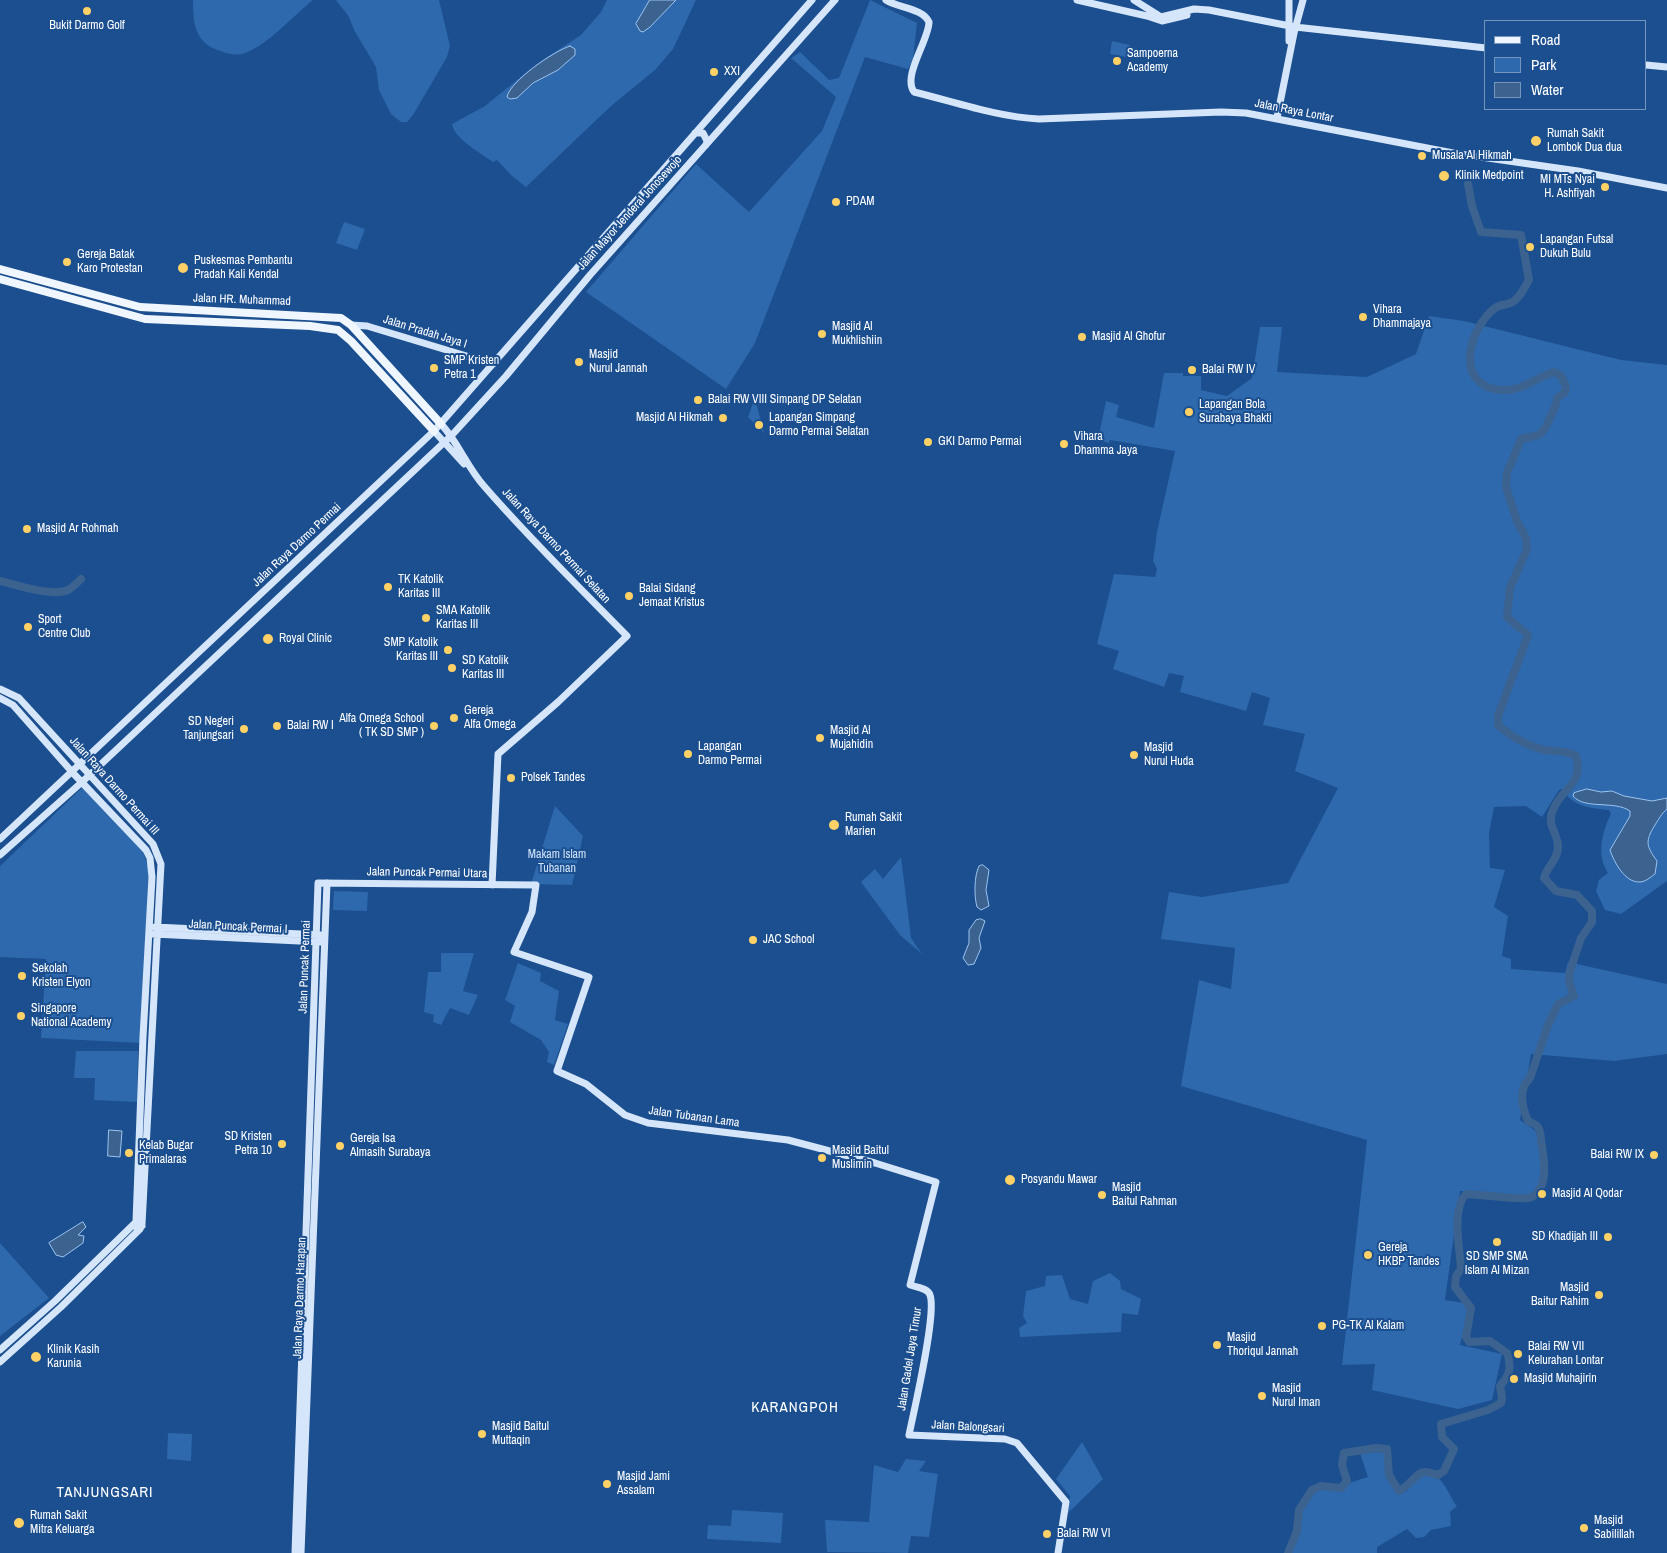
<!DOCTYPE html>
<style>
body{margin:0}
#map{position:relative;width:1667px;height:1553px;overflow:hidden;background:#1b4f8f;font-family:"Archivo Narrow",sans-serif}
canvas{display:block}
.legend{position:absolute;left:1484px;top:20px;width:162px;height:90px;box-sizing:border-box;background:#1b4f8f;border:1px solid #7695bc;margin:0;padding:6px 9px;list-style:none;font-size:15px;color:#fff}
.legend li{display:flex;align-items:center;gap:10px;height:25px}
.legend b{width:25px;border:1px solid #7695bc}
</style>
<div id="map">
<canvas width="1667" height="1553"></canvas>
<ul class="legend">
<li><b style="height:6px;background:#f0f6ff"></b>Road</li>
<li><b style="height:14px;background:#2e69ad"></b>Park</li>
<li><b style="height:14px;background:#3c6290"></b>Water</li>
</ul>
</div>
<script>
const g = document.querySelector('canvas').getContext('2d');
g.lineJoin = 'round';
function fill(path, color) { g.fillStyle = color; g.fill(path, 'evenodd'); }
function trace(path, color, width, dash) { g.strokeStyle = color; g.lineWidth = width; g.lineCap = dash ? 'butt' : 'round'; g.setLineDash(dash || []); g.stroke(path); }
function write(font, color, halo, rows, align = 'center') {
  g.font = font + ' "Archivo Narrow",sans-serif'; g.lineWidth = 4; g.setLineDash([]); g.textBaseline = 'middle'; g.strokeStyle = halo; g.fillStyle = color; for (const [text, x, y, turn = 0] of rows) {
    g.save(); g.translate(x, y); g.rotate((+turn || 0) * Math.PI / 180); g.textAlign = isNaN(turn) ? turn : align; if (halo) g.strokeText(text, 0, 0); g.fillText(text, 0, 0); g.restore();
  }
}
fill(new Path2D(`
 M193 0H313C294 15 265 48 242 54 233 56 223 52 215 49 194 40 193 21 193 0Z
 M336 0H439L450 46 447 57 413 115 407 122H401L391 114 379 90 376 67 354 30 349 17Z
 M607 0H696L673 49 655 70 611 106 526 187 511 175 497 160 493 162C481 153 454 139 452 124L485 106 538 63 581 35 601 12Z
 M870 0 917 23 913 59 908 69 865 57 755 343 726 389 586 292 696 164 749 212 822 131 836 97 791 58 800 52 829 80 839 78Z
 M1112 41 1130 45 1127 57 1110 54Z
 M344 222 365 229 357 250 336 243Z
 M1429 316 1464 321 1621 360 1667 365V881L1621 914 1605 910 1596 891 1599 880 1608 873C1596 855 1602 832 1611 814L1609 810C1590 808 1573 807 1562 789L1559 790 1542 817 1526 806 1494 807 1489 833 1490 868 1505 870 1494 907 1508 916 1502 956 1511 959V969L1565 973 1568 962 1667 984V1054L1614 1061 1531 1054 1520 1120 1536 1131 1546 1181 1529 1196 1460 1191 1445 1300 1470 1304 1460 1345 1502 1354 1492 1400 1458 1409 1372 1390 1375 1364 1342 1365 1367 1140 1181 1086 1199 980 1231 989 1235 948 1161 939 1169 892 1202 897 1288 883 1338 788 1295 771 1305 734 1263 725 1270 698 1252 692 1246 711 1180 692 1184 676 1169 673 1164 687 1113 669 1119 651 1097 644 1114 574 1155 577 1157 569 1153 561 1157 532 1175 451 1110 440 1109 443 1098 440 1106 401 1119 405 1116 417 1154 428 1164 373H1183V376H1201V390L1227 396 1252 378 1260 327H1282L1277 372 1367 377 1416 354Z
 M753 403 757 406 764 433 748 417Z
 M83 787 143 852 150 872 140 1043 41 1038 46 959 0 957V866Z
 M555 806 583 836 572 885 531 884Z
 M901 857 911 938 922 954 900 935 861 882 875 869 883 879Z
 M334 891 368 892 367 911 333 910Z
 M441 953H474L463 991 478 995 469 1015 450 1008 441 1025 433 1022 434 1015 424 1012 428 972H441Z
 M518 963 541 973 540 981 559 991 555 1020 568 1024 554 1065 547 1062 549 1052 541 1040 510 1022 515 1006 505 1000Z
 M76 1051H138L137 1102 94 1100 95 1078H74Z
 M0 1243 49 1298 0 1336Z
 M1110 1273 1120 1281 1121 1289 1141 1299 1138 1315 1122 1313 1121 1332 1020 1337 1019 1328 1027 1323 1023 1316 1026 1291 1045 1286 1046 1276 1062 1275 1070 1299 1088 1304 1093 1281Z
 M168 1433 192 1434 191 1461 167 1459Z
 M1082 1442 1103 1479 1068 1513 1070 1496 1056 1479Z
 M1384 1452 1387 1456 1386 1471 1395 1492H1406L1420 1474C1443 1470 1446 1492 1457 1506L1450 1512 1451 1526 1431 1530 1424 1537 1416 1538 1407 1529 1377 1547V1553H1292C1300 1528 1298 1513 1314 1491L1326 1488 1343 1489 1349 1483 1368 1477 1360 1453Z
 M906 1459 926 1461 919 1471 938 1474 929 1537 911 1536 908 1553 827 1552 825 1520 869 1522 874 1465 898 1472Z
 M732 1510 783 1513 781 1543 707 1539 708 1525 731 1526Z`), '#2e69ad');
const water = new Path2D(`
 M650 0H676L650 27 643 32 640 31 636 24Z
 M570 46 575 49V55L558 70 533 83 517 98 510 99 507 97C510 81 554 51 570 46Z
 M1587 789 1601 792 1612 791 1624 796 1652 801 1667 798V809C1661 814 1659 819 1655 825 1645 841 1646 846 1657 861L1655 874C1651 877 1645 882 1640 882 1625 883 1614 862 1610 850L1630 816V811C1614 800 1585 810 1573 796L1574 793Z
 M983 865 989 870 986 890 989 906 981 910 977 907C974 896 974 876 979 866Z
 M981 919 985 921 979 938 981 948 974 964 968 965 963 958 969 943V930L976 920Z
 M109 1130 122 1131 120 1157 108 1156Z
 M83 1222 86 1227 78 1235 84 1236 83 1243 63 1257 56 1255 49 1243Z`);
fill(water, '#3c6290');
trace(water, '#9cc4f0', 1);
trace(new Path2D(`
 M0 581C17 585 52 597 68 590 73 587 77 583 81 579
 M1288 1553 1297 1531 1299 1510 1312 1490 1321 1486 1341 1488 1347 1481 1342 1465 1344 1453 1376 1448 1387 1449 1389 1475 1399 1491C1408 1487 1418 1471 1425 1472 1429 1472 1434 1474 1438 1475L1444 1471 1454 1449 1442 1437 1441 1424 1488 1410 1501 1403 1502 1397 1500 1386C1510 1375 1512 1367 1507 1353L1490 1341 1469 1342 1466 1337 1471 1308 1455 1287 1456 1276 1461 1269C1460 1249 1451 1209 1466 1194 1478 1194 1525 1201 1532 1197 1549 1187 1544 1161 1542 1146 1540 1140 1542 1133 1538 1127 1536 1124 1532 1123 1528 1121 1522 1107 1518 1089 1530 1078L1548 1025 1558 1004 1574 996 1569 982 1570 971 1581 938 1592 922V911L1577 895 1556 891 1544 878C1547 866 1558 860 1558 847 1558 833 1546 825 1553 810 1562 787 1584 785 1576 756 1565 750 1557 752 1545 750 1529 747 1510 736 1498 725V716L1528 635 1507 617 1510 588 1527 549 1526 538 1517 521 1506 487 1507 473 1521 439C1527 437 1535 437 1540 434 1545 431 1557 405 1557 398L1565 392 1566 386 1561 376 1554 372C1535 378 1521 392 1500 390 1453 385 1469 328 1495 308 1499 305 1505 305 1510 303 1519 300 1524 288 1529 280L1521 235 1481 232 1472 206 1468 184`), '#3c6290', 8);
trace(new Path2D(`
 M886 0C898 8 923 8 929 22 929 40 902 76 914 92 955 102 997 117 1039 119L1221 112 1246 113 1453 153 1578 171 1667 188
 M1077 0 1147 16 1162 21 1187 15
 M1134 0 1161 17 1194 9 1209 10 1295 27 1486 48
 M1289 0V41
 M1646 65 1667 67
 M1277 118 1294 33 1303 0
 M695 133H703L707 141 706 145
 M351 325 367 326 493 364
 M441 424C458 442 467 467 484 486 528 537 580 588 627 636L558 702 498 754 492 885
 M434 431 464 464
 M0 689 19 698 153 844 161 864 142 1224
 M0 698 13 705 73 773 146 850 150 858 152 877 143 1037 136 1222
 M0 839 434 431 812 0
 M0 855 82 782 452 435 506 376 590 275 835 0
 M155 927 322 935
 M153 934 320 942
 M0 1350 55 1301 135 1223 139 1222 142 1226 138 1229 134 1225
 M0 1362 61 1307 140 1229
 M295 1553 318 883 536 885 532 912 514 952 589 977 557 1071 586 1084 625 1115 648 1123 788 1140 875 1163 936 1182 910 1285C916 1287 928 1288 930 1295 937 1314 914 1410 909 1435L1005 1439 1017 1443 1066 1502 1058 1553
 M301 1553 327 883`), '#d6e6fa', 7);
trace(new Path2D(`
 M0 269 140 307 341 318 351 325 441 424
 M0 279 145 319 310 326 338 330 351 341 434 431`), '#f0f6ff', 8);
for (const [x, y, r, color] of [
 [87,11,5,"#ffd166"],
 [1117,61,5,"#ffd166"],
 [714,72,5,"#ffd166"],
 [1536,141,6,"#ffd166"],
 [1422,156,5,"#ffd166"],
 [1444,176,6,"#ffd166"],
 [1605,187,5,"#ffd166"],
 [836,202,5,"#ffd166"],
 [1530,247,5,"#ffd166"],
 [67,262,5,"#ffd166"],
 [183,268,6,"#ffd166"],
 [1363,317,5,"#ffd166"],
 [822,334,5,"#ffd166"],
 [1082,337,5,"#ffd166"],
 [579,362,5,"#ffd166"],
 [434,368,5,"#ffd166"],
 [1192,370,5,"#ffd166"],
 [698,400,5,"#ffd166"],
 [1189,412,5,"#ffd166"],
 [723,418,5,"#ffd166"],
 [759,425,5,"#ffd166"],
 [928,442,5,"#ffd166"],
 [1064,444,5,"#ffd166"],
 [27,529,5,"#ffd166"],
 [388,587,5,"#ffd166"],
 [629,596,5,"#ffd166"],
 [426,618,5,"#ffd166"],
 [28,627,5,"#ffd166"],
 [268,639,6,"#ffd166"],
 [448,650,5,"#ffd166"],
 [452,668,5,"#ffd166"],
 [454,718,5,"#ffd166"],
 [277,726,5,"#ffd166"],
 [434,726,5,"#ffd166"],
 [244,729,5,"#ffd166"],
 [820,738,5,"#ffd166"],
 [688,754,5,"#ffd166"],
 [1134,755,5,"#ffd166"],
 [511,778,5,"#ffd166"],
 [834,825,6,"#ffd166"],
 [753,940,5,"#ffd166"],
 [22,976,5,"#ffd166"],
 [21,1016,5,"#ffd166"],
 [282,1144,5,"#ffd166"],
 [340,1146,5,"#ffd166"],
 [129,1153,5,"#ffd166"],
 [1654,1155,5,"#ffd166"],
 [822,1158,5,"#ffd166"],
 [1010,1180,6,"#ffd166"],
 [1542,1194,5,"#ffd166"],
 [1102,1195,5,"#ffd166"],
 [1608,1237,5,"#ffd166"],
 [1497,1242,5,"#ffd166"],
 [1368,1255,5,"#ffd166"],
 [1599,1295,5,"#ffd166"],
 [1322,1326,5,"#ffd166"],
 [1217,1345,5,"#ffd166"],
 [1518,1354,5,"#ffd166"],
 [36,1357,6,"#ffd166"],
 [1514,1379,5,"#ffd166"],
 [1262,1396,5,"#ffd166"],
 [482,1434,5,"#ffd166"],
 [607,1484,5,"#ffd166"],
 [19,1523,6,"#ffd166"],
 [1584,1528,5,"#ffd166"],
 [1047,1534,5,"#ffd166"]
]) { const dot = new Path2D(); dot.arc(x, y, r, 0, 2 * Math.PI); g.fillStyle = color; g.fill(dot); trace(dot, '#1b4f8f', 2); }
write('12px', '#fff', '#1b4f8f', [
 ["Bukit Darmo Golf",87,26,"center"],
 ["Sampoerna",1127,54],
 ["Academy",1127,68],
 ["XXI",724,72],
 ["Rumah Sakit",1547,134],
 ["Lombok Dua dua",1547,148],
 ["Musala Al Hikmah",1432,156],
 ["Klinik Medpoint",1455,176],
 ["MI MTs Nyai",1595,180,"right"],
 ["H. Ashfiyah",1595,194,"right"],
 ["PDAM",846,202],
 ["Lapangan Futsal",1540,240],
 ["Dukuh Bulu",1540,254],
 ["Gereja Batak",77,255],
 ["Karo Protestan",77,269],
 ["Puskesmas Pembantu",194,261],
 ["Pradah Kali Kendal",194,275],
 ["Vihara",1373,310],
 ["Dhammajaya",1373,324],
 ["Masjid Al",832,327],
 ["Mukhlishiin",832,341],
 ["Masjid Al Ghofur",1092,337],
 ["Masjid",589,355],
 ["Nurul Jannah",589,369],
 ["SMP Kristen",444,361],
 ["Petra 1",444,375],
 ["Balai RW IV",1202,370],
 ["Balai RW VIII Simpang DP Selatan",708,400],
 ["Lapangan Bola",1199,405],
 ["Surabaya Bhakti",1199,419],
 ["Masjid Al Hikmah",713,418,"right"],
 ["Lapangan Simpang",769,418],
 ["Darmo Permai Selatan",769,432],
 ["Vihara",1074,437],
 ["Dhamma Jaya",1074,451],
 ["GKI Darmo Permai",938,442],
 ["Masjid Ar Rohmah",37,529],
 ["TK Katolik",398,580],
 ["Karitas III",398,594],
 ["Balai Sidang",639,589],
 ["Jemaat Kristus",639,603],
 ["SMA Katolik",436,611],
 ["Karitas III",436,625],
 ["Sport",38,620],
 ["Centre Club",38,634],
 ["Royal Clinic",279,639],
 ["SMP Katolik",438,643,"right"],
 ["Karitas III",438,657,"right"],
 ["SD Katolik",462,661],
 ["Karitas III",462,675],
 ["Gereja",464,711],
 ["Alfa Omega",464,725],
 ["Alfa Omega School",424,719,"right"],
 ["( TK SD SMP )",424,733,"right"],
 ["SD Negeri",234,722,"right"],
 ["Tanjungsari",234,736,"right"],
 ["Balai RW I",287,726],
 ["Masjid Al",830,731],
 ["Mujahidin",830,745],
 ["Lapangan",698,747],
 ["Darmo Permai",698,761],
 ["Masjid",1144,748],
 ["Nurul Huda",1144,762],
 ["Polsek Tandes",521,778],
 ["Rumah Sakit",845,818],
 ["Marien",845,832],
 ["JAC School",763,940],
 ["Sekolah",32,969],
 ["Kristen Elyon",32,983],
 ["Singapore",31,1009],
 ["National Academy",31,1023],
 ["SD Kristen",272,1137,"right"],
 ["Petra 10",272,1151,"right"],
 ["Gereja Isa",350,1139],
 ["Almasih Surabaya",350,1153],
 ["Kelab Bugar",139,1146],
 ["Primalaras",139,1160],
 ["Masjid Baitul",832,1151],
 ["Muslimin",832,1165],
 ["Balai RW IX",1644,1155,"right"],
 ["Posyandu Mawar",1021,1180],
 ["Masjid",1112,1188],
 ["Baitul Rahman",1112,1202],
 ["Masjid Al Qodar",1552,1194],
 ["SD Khadijah III",1598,1237,"right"],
 ["Gereja",1378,1248],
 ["HKBP Tandes",1378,1262],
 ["SD SMP SMA",1497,1257,"center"],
 ["Islam Al Mizan",1497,1271,"center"],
 ["Masjid",1589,1288,"right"],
 ["Baitur Rahim",1589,1302,"right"],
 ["PG-TK Al Kalam",1332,1326],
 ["Masjid",1227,1338],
 ["Thoriqul Jannah",1227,1352],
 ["Balai RW VII",1528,1347],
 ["Kelurahan Lontar",1528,1361],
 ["Klinik Kasih",47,1350],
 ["Karunia",47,1364],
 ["Masjid Muhajirin",1524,1379],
 ["Masjid",1272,1389],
 ["Nurul Iman",1272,1403],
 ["Masjid Baitul",492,1427],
 ["Muttaqin",492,1441],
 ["Masjid Jami",617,1477],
 ["Assalam",617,1491],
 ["Rumah Sakit",30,1516],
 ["Mitra Keluarga",30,1530],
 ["Masjid",1594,1521],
 ["Sabilillah",1594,1535],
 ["Balai RW VI",1057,1534]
], 'left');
write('12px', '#fff', '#1b4f8f', [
 ["Jalan Raya Lontar",1294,111,11],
 ["Jalan Mayor Jenderal Jonosewojo",630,213,-48],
 ["Jalan HR. Muhammad",242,300,2],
 ["Jalan Pradah Jaya I",425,332,17],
 ["Jalan Raya Darmo Permai",297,545,-43],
 ["Jalan Raya Darmo Permai Selatan",556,546,47],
 ["Jalan Raya Darmo Permai III",114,786,48],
 ["Jalan Puncak Permai Utara",427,873,1],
 ["Jalan Puncak Permai I",238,927,3],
 ["Jalan Puncak Permai",305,967,-88],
 ["Jalan Tubanan Lama",694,1117,8],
 ["Jalan Raya Darmo Harapan",300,1298,-88],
 ["Jalan Gadel Jaya Timur",910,1359,-81],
 ["Jalan Balongsari",968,1427,3]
]);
write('12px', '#cfe3fa', '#1b4f8f', [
 ["Makam Islam",557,855],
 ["Tubanan",557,869]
]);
g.letterSpacing = '1px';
write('15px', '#fff', '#1b4f8f', [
 ["KARANGPOH",795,1408],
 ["TANJUNGSARI",105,1493]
]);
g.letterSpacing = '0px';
</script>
